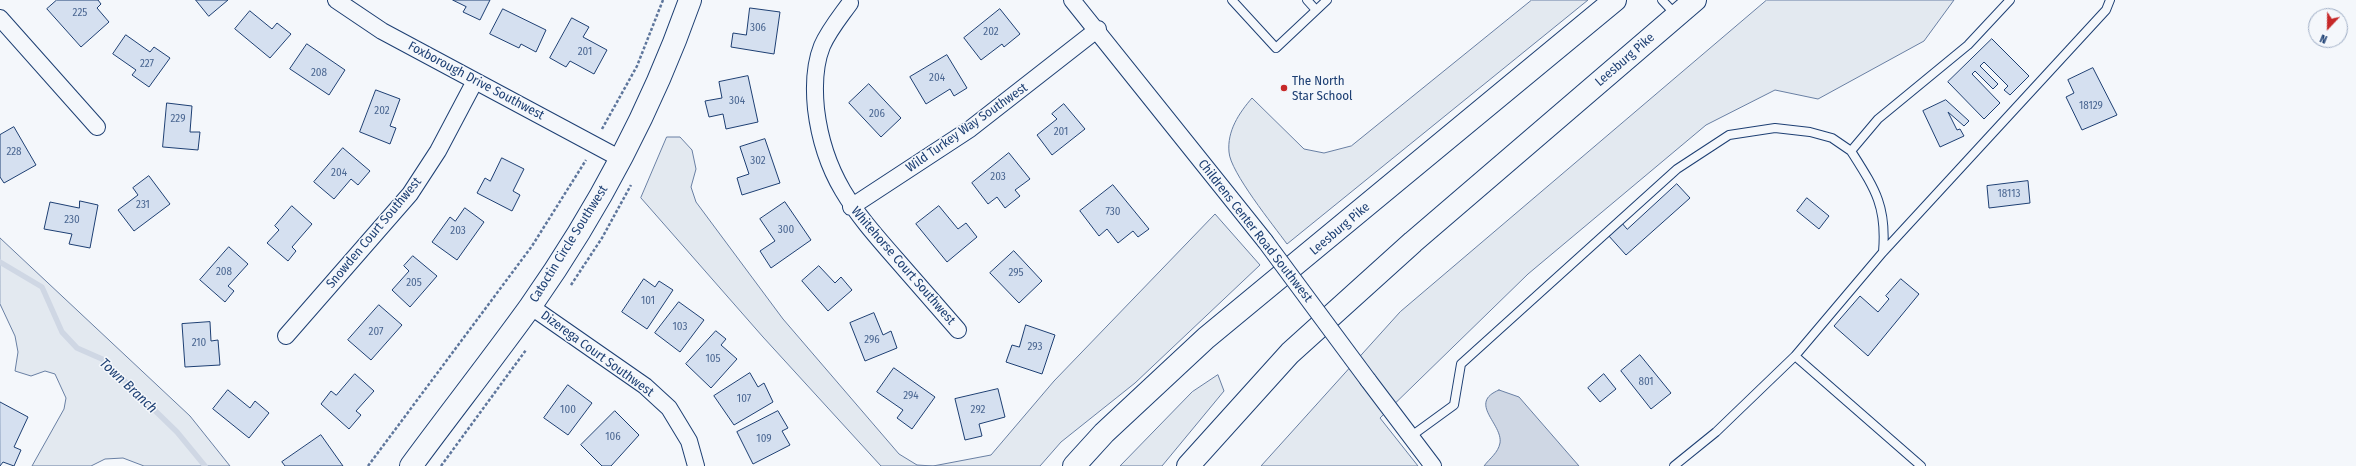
<!DOCTYPE html>
<style>
body{margin:0}
#map{position:relative;width:2356px;height:466px;overflow:hidden;background:#f4f7fb;font-family:"Fira Sans Condensed",sans-serif}
canvas{display:block}
.north{position:absolute;left:2308px;top:8px;width:40px;height:40px;box-sizing:border-box;background:#f4f7fb;border:1px solid #9eadc5;border-radius:50%;rotate:202deg;font-size:11px;font-weight:700;line-height:16px;text-align:center;color:#1d3f73}
.north::after{content:'';display:block;margin:auto;width:14px;height:18px;background:#c62828;clip-path:polygon(50% 0,100% 100%,50% 72%,0 100%)}
</style>
<div id="map">
<canvas width="2356" height="466"></canvas>
<div class="north">N</div>
</div>
<script>
const g = document.querySelector('canvas').getContext('2d');
g.lineJoin = 'round';
function fill(path, color) { g.fillStyle = color; g.fill(path, 'evenodd'); }
function trace(path, color, width, dash) { g.strokeStyle = color; g.lineWidth = width; g.lineCap = dash ? 'butt' : 'round'; g.setLineDash(dash || []); g.stroke(path); }
function write(font, color, halo, rows, align = 'center') {
  g.font = font + ' "Fira Sans Condensed",sans-serif'; g.lineWidth = 3; g.setLineDash([]); g.textBaseline = 'middle'; g.strokeStyle = halo; g.fillStyle = color; for (const [text, x, y, turn = 0] of rows) {
    g.save(); g.translate(x, y); g.rotate((+turn || 0) * Math.PI / 180); g.textAlign = isNaN(turn) ? turn : align; if (halo) g.strokeText(text, 0, 0); g.fillText(text, 0, 0); g.restore();
  }
}
const green = new Path2D(`
 M1532 0H1588L1287 244C1274 226 1230 172 1229 152 1227 131 1239 113 1252 98L1304 149 1324 153 1351 146Z
 M1767 0H1954L1924 41 1818 99 1775 90 1706 125 1528 274 1380 418 1418 466H1261L1400 312Z
 M667 137H680L692 150 696 169 691 187 696 202 783 319 899 454 917 465 933 466 991 455 1054 381 1215 214 1260 265 1135 383 1061 442 1040 466H881L763 337 641 198Z
 M0 238 190 416 230 466H144L123 458 105 459 91 466H32L64 409 66 398 55 374 45 371 31 376 15 371 18 352 15 336 0 304Z
 M1218 375 1224 391 1162 466H1120L1192 392Z`);
fill(green, '#e3e9f0');
trace(green, '#687fa3', 1);
const water = new Path2D(`
 M1499 390 1519 397 1579 466H1484C1490 458 1498 453 1500 443 1503 424 1467 403 1499 390Z`);
fill(water, '#cfd7e4');
trace(water, '#687fa3', 1);
trace(new Path2D(`
 M0 262 42 287 62 332 77 348 102 359 177 432 205 466`), '#cfd7e4', 5.5);
const building = new Path2D(`
 M57 0H98L101 4 97 8 109 22 81 47 47 9Z
 M196 0H228L209 16Z
 M453 0H490L480 20 463 12 466 7Z
 M750 8 780 12 774 54 731 47 733 33 746 35Z
 M503 9 546 30 536 52 521 44 519 48 490 34Z
 M1000 9 1020 34 1004 47 1002 44 981 60 964 38Z
 M250 11 272 29 277 23 291 34 270 58 235 29Z
 M572 18 589 27 583 37 607 50 594 74 570 61 566 67 550 58Z
 M126 35 150 52 154 47 170 58 149 87 132 75 136 70 113 54Z
 M1992 39 2029 76 2010 95 2004 90 2008 86 1984 62 1980 66 1998 84 1993 89 1975 71 1972 74 2000 103 1984 119 1948 82Z
 M307 44 345 70 329 95 290 69Z
 M947 55 967 88 954 96 950 89 926 104 910 77Z
 M2093 68 2117 115 2082 130 2066 97 2074 93 2068 80Z
 M748 76 758 122 726 129 723 114 709 117 705 101 722 98 719 82Z
 M869 84 901 118 881 137 849 103Z
 M376 90 400 99 390 126 396 128 390 144 360 132Z
 M1946 100 1969 121 1964 126 1948 112 1957 130 1960 129 1964 136 1940 147 1923 111Z
 M167 103 192 106 190 132H200L198 150 163 147Z
 M1064 104 1085 129 1052 155 1037 135 1057 119 1052 114Z
 M14 127 36 165 4 183 0 177V135Z
 M765 139 780 183 742 195 737 178 749 174 740 147Z
 M343 148 370 171 358 185 351 179 334 199 314 182Z
 M1009 153 1030 179 1015 190 1020 196 1005 208 997 197 988 204 972 183Z
 M502 158 524 169 513 191 520 195 512 211 477 193 485 178 490 181Z
 M149 176 170 204 134 231 118 210 138 195 133 188Z
 M2028 181 2030 203 1989 208 1987 186Z
 M1677 184 1690 198 1626 255 1608 235 1621 222 1627 229Z
 M1113 185 1149 229 1138 237 1133 231 1118 243 1107 229 1099 236 1080 211Z
 M1807 198 1829 216 1819 229 1797 211Z
 M80 201 98 205 90 248 69 244 72 234 44 229 50 202 79 208Z
 M785 202 811 240 771 268 760 251 775 241 760 219Z
 M292 206 312 224 292 247 296 251 288 261 267 243 279 230 275 226Z
 M939 206 958 229 966 223 977 237 947 262 916 224Z
 M465 208 484 222 457 260 432 242 450 217 455 221Z
 M229 247 248 264 228 286 234 291 225 302 200 280Z
 M1014 251 1042 281 1019 303 990 273Z
 M413 256 437 276 410 307 392 290 409 271 404 266Z
 M819 266 835 283 841 277 852 290 828 311 802 281Z
 M644 279 655 287 659 281 673 290 647 329 622 312Z
 M1901 279 1919 294 1868 356 1834 326 1860 296 1878 312 1889 299 1886 296Z
 M679 302 704 320 680 352 655 333Z
 M379 305 402 325 371 360 348 340Z
 M874 313 883 335 891 331 897 348 865 361 850 323Z
 M210 322 211 341 218 340 220 365 185 367 182 324Z
 M1026 325 1055 335 1042 374 1006 362 1012 345 1019 347Z
 M716 331 726 339 721 345 737 359 711 388 686 364Z
 M1640 355 1671 393 1651 409 1621 371Z
 M894 368 935 397 912 429 897 418 903 410 877 392Z
 M750 373 758 387 764 383 773 402 734 425 714 396Z
 M355 374 374 391 356 411 361 415 349 429 321 404 331 391 336 395Z
 M1604 374 1616 389 1600 402 1588 388Z
 M568 385 592 403 568 435 544 418Z
 M998 389 1005 417 979 424 982 436 965 440 955 399Z
 M228 390 250 408 255 401 269 413 249 438 213 409Z
 M0 402 28 417 14 447 21 450 14 466 3 462 0 466Z
 M615 411 639 435 611 466H602L581 445Z
 M778 411 788 428 782 431 790 445 753 464 737 432Z
 M321 435 343 466H285L282 462Z`);
fill(building, '#d5e0f0');
trace(building, '#1d3f73', 1);
const service = new Path2D(`
 M1232 0 1276 48 1327 0
 M1307 0 1316 10
 M1662 0 1676 15
 M1883 252C1887 206 1875 189 1851 151L1878 119 1968 45 2010 0
 M1795 356 1883 252 2106 10 2110 0
 M1410 437 1454 405 1461 364 1677 169 1729 135 1775 128 1810 132 1832 138 1851 151
 M1674 466 1716 432 1795 356 1921 466`);
const minor = new Path2D(`
 M336 0 382 31 619 158
 M1072 0 1265 241
 M850 3C840 17 829 30 822 46 814 66 814 89 816 109 824 176 853 210 896 259 916 282 937 306 958 330
 M0 18 97 127
 M851 207 970 129 1098 29
 M530 306 645 386 669 408 689 441 696 466
 M286 336 410 194 438 151 475 81
 M1368 380 1433 466`);
const secondary = new Path2D(`
 M411 466C450 413 491 361 530 307 596 213 652 108 690 0`);
const motorway = new Path2D(`
 M1074 466 1104 433 1206 338 1615 0
 M1188 466 1290 353 1413 242 1695 0`);
trace(service, '#1d3f73', 10);
trace(minor, '#1d3f73', 18);
trace(secondary, '#1d3f73', 24);
trace(motorway, '#1d3f73', 24);
trace(new Path2D(`
 M602 129 637 66 663 0
 M571 285 602 238 631 185
 M368 466 532 246 586 160
 M441 466 526 350`), '#5e769c', 2.5, [3, 2]);
trace(service, '#f4f7fb', 8);
trace(minor, '#f4f7fb', 16);
trace(secondary, '#f4f7fb', 22);
trace(motorway, '#f4f7fb', 22);
const minorBridge = new Path2D(`
 M1265 241 1368 380`);
trace(minorBridge, '#1d3f73', 18, []);
trace(minorBridge, '#f4f7fb', 16);
for (const [x, y, r, color] of [
 [1284,88,4,"#c62828"]
]) { const dot = new Path2D(); dot.arc(x, y, r, 0, 2 * Math.PI); g.fillStyle = color; g.fill(dot); trace(dot, '#f4f7fb', 1.5); }
write('11px', '#4b6792', null, [
 ["225",80,13],
 ["306",758,28],
 ["202",991,32],
 ["201",585,52],
 ["227",147,64],
 ["208",319,73],
 ["204",937,78],
 ["304",737,101],
 ["18129",2091,106],
 ["202",382,111],
 ["206",877,114],
 ["229",178,119],
 ["201",1061,132],
 ["228",14,152],
 ["302",758,161],
 ["204",339,173],
 ["203",998,177],
 ["18113",2009,194],
 ["231",143,205],
 ["730",1113,212],
 ["230",72,220],
 ["300",786,230],
 ["203",458,231],
 ["208",224,272],
 ["295",1016,273],
 ["205",414,283],
 ["101",648,301],
 ["103",680,327],
 ["207",376,332],
 ["296",872,340],
 ["210",199,343],
 ["293",1035,347],
 ["105",713,359],
 ["801",1646,382],
 ["294",911,396],
 ["107",744,399],
 ["100",568,410],
 ["292",978,410],
 ["106",613,437],
 ["109",764,439]
]);
write('13px', '#1d3f73', '#f4f7fb', [
 ["Leesburg Pike",1625,60,-41],
 ["Foxborough Drive Southwest",476,81,28],
 ["Wild Turkey Way Southwest",967,128,-35],
 ["Leesburg Pike",1340,229,-40],
 ["Childrens Center Road Southwest",1255,231,52],
 ["Snowden Court Southwest",374,233,-50],
 ["Catoctin Circle Southwest",569,244,-58],
 ["Whitehorse Court Southwest",903,266,49],
 ["Dizerega Court Southwest",597,354,36]
]);
write('13px', '#1d3f73', '#f4f7fb', [
 ["The North",1292,81],
 ["Star School",1292,96]
], 'left');
write('italic 14px', '#1d3f73', '#f4f7fb', [
 ["Town Branch",128,386,43]
]);
</script>
